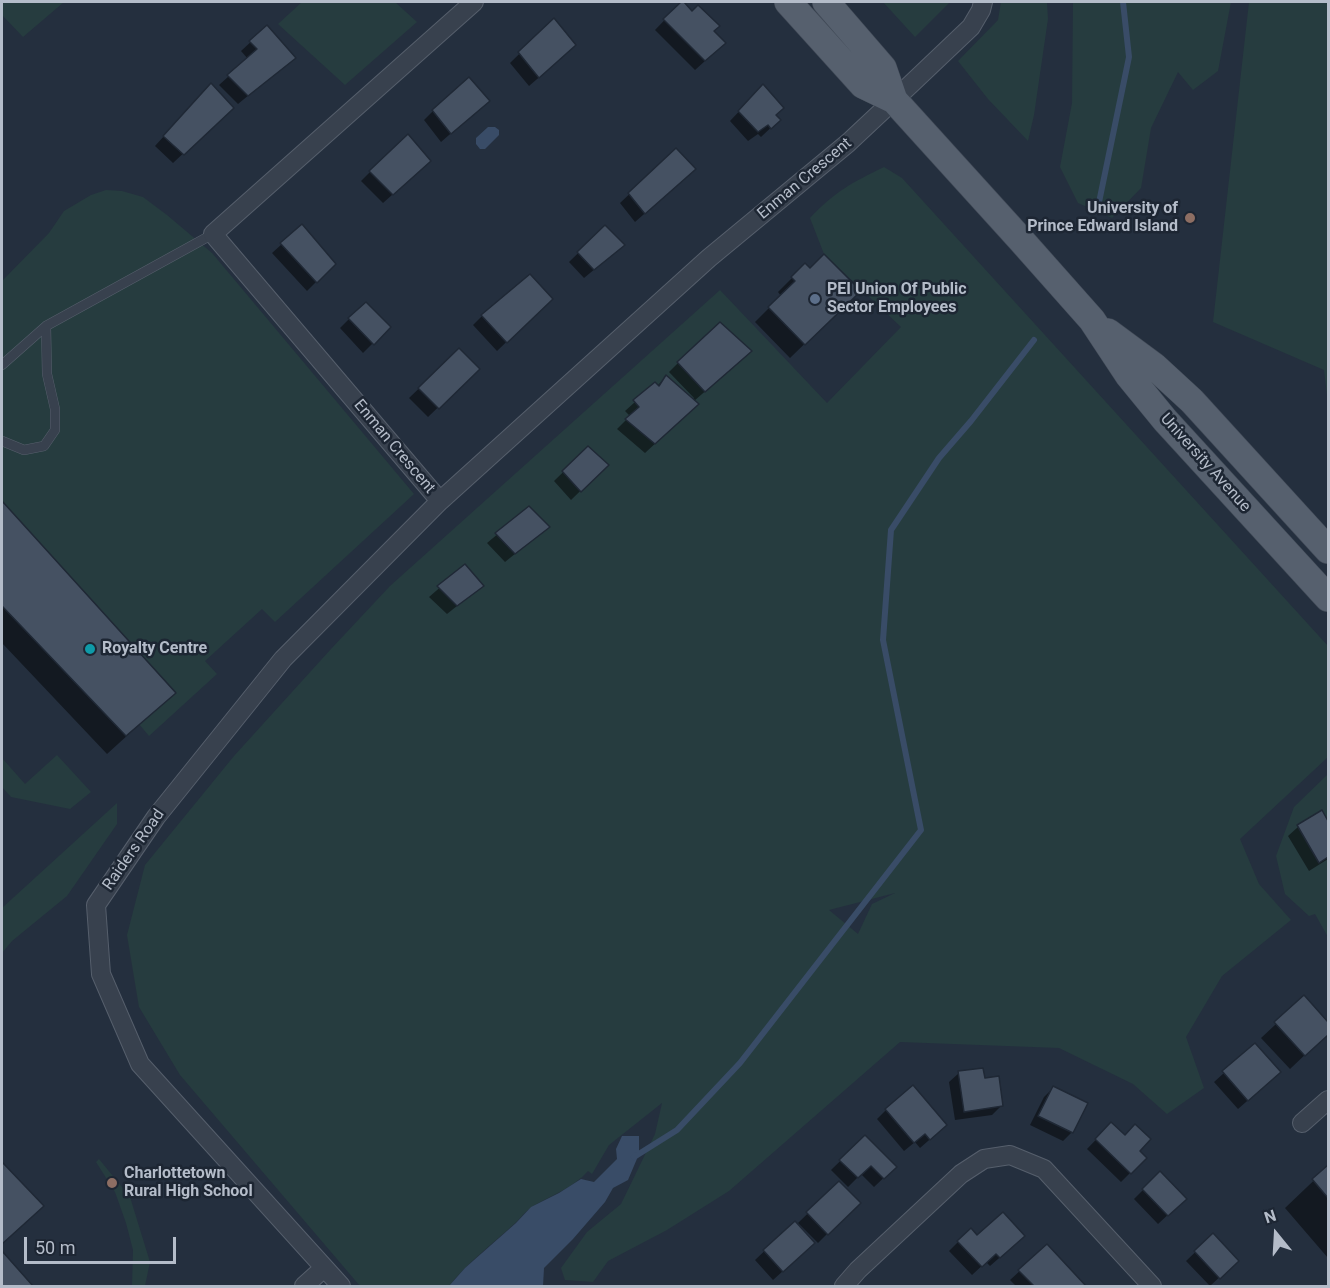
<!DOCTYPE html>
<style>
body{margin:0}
#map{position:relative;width:1330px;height:1288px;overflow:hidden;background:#242f3e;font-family:Roboto,sans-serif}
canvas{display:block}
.frame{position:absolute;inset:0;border:3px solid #b4bcc9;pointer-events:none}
.north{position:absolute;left:1246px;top:1204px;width:60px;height:60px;-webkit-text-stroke:4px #1d2633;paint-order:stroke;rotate:342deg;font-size:16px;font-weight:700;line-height:24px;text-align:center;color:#b4bcc9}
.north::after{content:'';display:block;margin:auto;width:21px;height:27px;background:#b4bcc9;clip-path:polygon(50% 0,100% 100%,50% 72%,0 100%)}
.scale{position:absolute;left:24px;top:1237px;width:152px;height:27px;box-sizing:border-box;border:3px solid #b4bcc9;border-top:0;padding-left:8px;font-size:18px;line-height:21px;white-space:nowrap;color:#b4bcc9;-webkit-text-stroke:4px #1d2633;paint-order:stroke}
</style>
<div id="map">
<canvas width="1330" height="1288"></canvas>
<div class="frame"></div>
<div class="north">N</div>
<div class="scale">50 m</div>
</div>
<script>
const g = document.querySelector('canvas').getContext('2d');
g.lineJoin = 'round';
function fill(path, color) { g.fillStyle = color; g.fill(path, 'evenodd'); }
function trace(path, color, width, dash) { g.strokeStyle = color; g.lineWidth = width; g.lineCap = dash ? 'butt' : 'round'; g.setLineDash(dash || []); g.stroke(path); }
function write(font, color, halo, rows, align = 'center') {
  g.font = font + ' Roboto,sans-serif'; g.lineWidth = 5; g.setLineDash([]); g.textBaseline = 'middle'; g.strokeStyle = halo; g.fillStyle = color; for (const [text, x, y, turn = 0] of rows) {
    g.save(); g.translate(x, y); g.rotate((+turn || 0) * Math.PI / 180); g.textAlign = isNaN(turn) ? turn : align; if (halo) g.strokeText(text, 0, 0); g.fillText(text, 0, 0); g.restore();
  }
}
fill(new Path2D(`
 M2 2H64L23 37 2 15Z
 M302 2H395L417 22 345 85 278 24Z
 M883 2H950L915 37Z
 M1001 2H1047L1048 19 1034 115 1028 141 988 99 958 61 998 20Z
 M1073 2H1231L1218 71 1193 90 1178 72 1151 128 1141 188 1112 218 1078 203 1060 167 1072 103Z
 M1249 2H1328V404L1324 370 1213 322Z
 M884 167 902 178 1328 646V757L1240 839 1259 884 1291 920 1222 976 1186 1037 1204 1088 1167 1114 1133 1084 1059 1048 900 1042 729 1191 667 1230 608 1261 593 1282 565 1280 561 1268 587 1232 621 1204 655 1134 662 1103 609 1145 592 1174 588 1171C573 1188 552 1195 533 1206 525 1211 520 1219 513 1225 491 1245 467 1263 449 1286H360L180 1075 139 1007 127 935 145 865 234 756 331 649 390 586 720 290 827 403 901 327 824 254 810 218C834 192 853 182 884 167ZM895 893 872 904 858 934 829 910Z
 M106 190 122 191 143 197 167 215 212 253 414 494 275 622 262 609 205 661 217 674 149 736 139 724 176 692 2 502V281L49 233 64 211 91 195Z
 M57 755 91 792 70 809 11 797 2 787V758L25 784Z
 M1328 774V937L1315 914 1309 916 1285 894 1276 856 1294 807Z
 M117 803V824L67 896 12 941 2 953V908Z
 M99 1159 130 1197 150 1262 145 1286H132L133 1250 126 1223 115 1192 96 1162Z`), '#263c3f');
fill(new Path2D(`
 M488 127H495L499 130V135L485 149H480L476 144V138Z
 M622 1136H639V1154L628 1180 613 1188 605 1202 573 1239 544 1268 543 1286H449L465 1268 516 1223 531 1207 559 1193 581 1179 594 1182 617 1159 616 1149Z`), '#394c67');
fill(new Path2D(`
 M682 2 712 31 715 52 695 70 655 30Z
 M554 20 565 55 529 86 510 63Z
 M267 27 294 58 238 104 219 85 248 59 241 51Z
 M763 86 774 116 779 120 761 137 758 134 748 141 730 121Z
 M202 94 222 117 173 163 155 146Z
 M488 101 441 142 424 120 433 111Z
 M676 150 684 179 635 222 620 203Z
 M420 170 383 203 361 181 370 172Z
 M302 226 334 264 307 291 272 253Z
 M605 227 613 254 584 278 569 262Z
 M805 265 810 270 859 291 790 358 755 322 781 296 778 292Z
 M551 299 497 351 473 325 482 316Z
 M349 319 389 327 363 353 340 328Z
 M459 350 478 369 428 417 409 398Z
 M741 360 694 401 688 413 645 453 617 429 630 416 625 411 655 384 657 386 666 377 692 400 694 398 669 372 678 363Z
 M588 448 607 465 571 500 554 481Z
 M2 503 174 693 107 754 2 643Z
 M529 508 548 527 505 562 487 543Z
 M465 566 482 586 447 614 429 597Z
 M1322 812 1328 824V859L1309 871 1288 836 1298 827Z
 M1304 998 1328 1024V1033L1290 1069 1261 1038Z
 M1255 1045 1270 1081 1238 1109 1214 1082Z
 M959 1073 984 1080 1002 1105 992 1115 955 1120 949 1082Z
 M1053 1088 1072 1132 1063 1141 1030 1125 1044 1097Z
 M886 1110 936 1134 920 1148 915 1142 904 1151 877 1119Z
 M1111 1124 1145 1158 1121 1182 1087 1149Z
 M865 1137 895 1167 874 1187 861 1174 848 1187 831 1170Z
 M2 1164 42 1206 2 1244Z
 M1328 1167V1258L1285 1208Z
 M1160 1173 1185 1199 1158 1224 1134 1199Z
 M839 1183 858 1203 818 1243 798 1223Z
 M794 1223 804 1252 773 1280 755 1260Z
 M1213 1235 1237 1261 1210 1286 1186 1261Z
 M977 1237 1014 1245 990 1266 986 1262 972 1275 949 1251 958 1242Z
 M1047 1246 1084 1286H1016L1010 1280Z
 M2 1253 31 1286H2Z`), '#0007');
trace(new Path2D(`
 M1097 212 1129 57 1123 2
 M634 1157 677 1130 740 1063 921 830 883 640 891 530 939 458 971 421 1034 340`), '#394c67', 6);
const building = new Path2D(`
 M681 2H684L692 11 698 5 720 26 714 31 726 43 705 61 663 19Z
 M554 18 576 45 539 78 518 52Z
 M267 25 296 58 248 96 227 75 257 49 249 41Z
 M469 77 490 101 451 134 432 110Z
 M211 83 234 108 184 155 163 136Z
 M763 84 784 108 776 115 781 120 771 129 768 125 758 132 738 111Z
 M408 134 431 161 393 195 369 171Z
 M676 148 696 169 645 214 628 193Z
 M302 224 336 264 317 283 280 243Z
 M605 225 625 245 594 270 577 252Z
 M824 254 861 291 805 345 768 307 795 281 791 277 805 263 810 268Z
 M530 274 553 299 507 343 481 315Z
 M366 302 391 327 374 345 348 318Z
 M720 322 752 351 705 392 677 362Z
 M459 348 480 369 439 409 418 388Z
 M666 375 699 404 655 444 625 419 639 407 633 400 655 382 659 386Z
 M588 446 609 465 581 492 562 471Z
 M2 501 176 693 126 736 2 606Z
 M529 506 550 527 515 554 495 533Z
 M465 564 484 586 457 606 437 586Z
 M1322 810 1328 821V857L1319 863 1297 825Z
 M1304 995 1328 1022V1035L1305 1056 1274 1022Z
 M1255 1043 1281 1072 1248 1101 1222 1071Z
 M983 1068 985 1078 999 1076 1003 1106 964 1112 958 1071Z
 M913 1085 947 1125 930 1140 925 1134 914 1143 885 1109Z
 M1053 1086 1088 1103 1073 1133 1038 1116Z
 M1111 1122 1125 1135 1135 1124 1151 1139 1140 1151 1147 1158 1131 1174 1095 1139Z
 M865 1135 897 1167 884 1179 871 1166 858 1178 839 1160Z
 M2 1162 44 1206 2 1244Z
 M1328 1165V1198L1312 1179Z
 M1160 1171 1187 1199 1168 1216 1142 1189Z
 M839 1181 861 1203 828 1235 806 1212Z
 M1003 1212 1025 1236 1000 1258 996 1254 982 1267 957 1241 971 1228 977 1235Z
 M795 1221 815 1243 783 1272 763 1250Z
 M1213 1233 1239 1261 1220 1279 1194 1251Z
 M1047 1244 1086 1286H1034L1018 1270Z
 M2 1251 33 1286H2Z`);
fill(building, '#455162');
trace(building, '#1f2835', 1.5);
const service = new Path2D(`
 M2 365 46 326 213 234
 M2 441 24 450 44 446 55 430V409L47 374 46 326`);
const minor = new Path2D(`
 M440 501 213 234 474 2
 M1302 1123 1328 1100
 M304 1286 324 1268
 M341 1286 140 1064 101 974 96 905 156 817 283 659 440 501 709 258 848 143 911 84 971 27 981 10 983 2
 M844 1286 858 1270 961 1174 984 1159 1010 1155 1044 1169 1152 1286`);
const primary = new Path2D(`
 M788 2 863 85 894 100 1021 240 1092 320 1129 376 1165 420 1328 598
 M826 2 883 68 894 100
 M1108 332 1154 366 1192 401 1328 550`);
trace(service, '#565f6c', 10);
trace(minor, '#565f6c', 20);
trace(primary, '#414a57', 28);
trace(service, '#38414e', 9);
trace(minor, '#38414e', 18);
trace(primary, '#56606e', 27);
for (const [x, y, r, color] of [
 [1190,218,6,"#8d6e63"],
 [815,299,6,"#5c6f8a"],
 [90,649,6,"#0f9aa8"],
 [112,1183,6,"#8d6e63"]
]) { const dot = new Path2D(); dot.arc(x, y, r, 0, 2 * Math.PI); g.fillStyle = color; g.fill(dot); trace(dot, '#1d2633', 2); }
write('16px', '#b4bcc9', '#1d2633', [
 ["Enman Crescent",805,179,-40],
 ["Enman Crescent",394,447,50],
 ["University Avenue",1205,463,48],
 ["Raiders Road",134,850,-55]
]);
write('bold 16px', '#b4bcc9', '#1d2633', [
 ["University of",1178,209,"right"],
 ["Prince Edward Island",1178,227,"right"],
 ["PEI Union Of Public",827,290],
 ["Sector Employees",827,308],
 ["Royalty Centre",102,649],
 ["Charlottetown",124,1174],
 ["Rural High School",124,1192]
], 'left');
</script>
